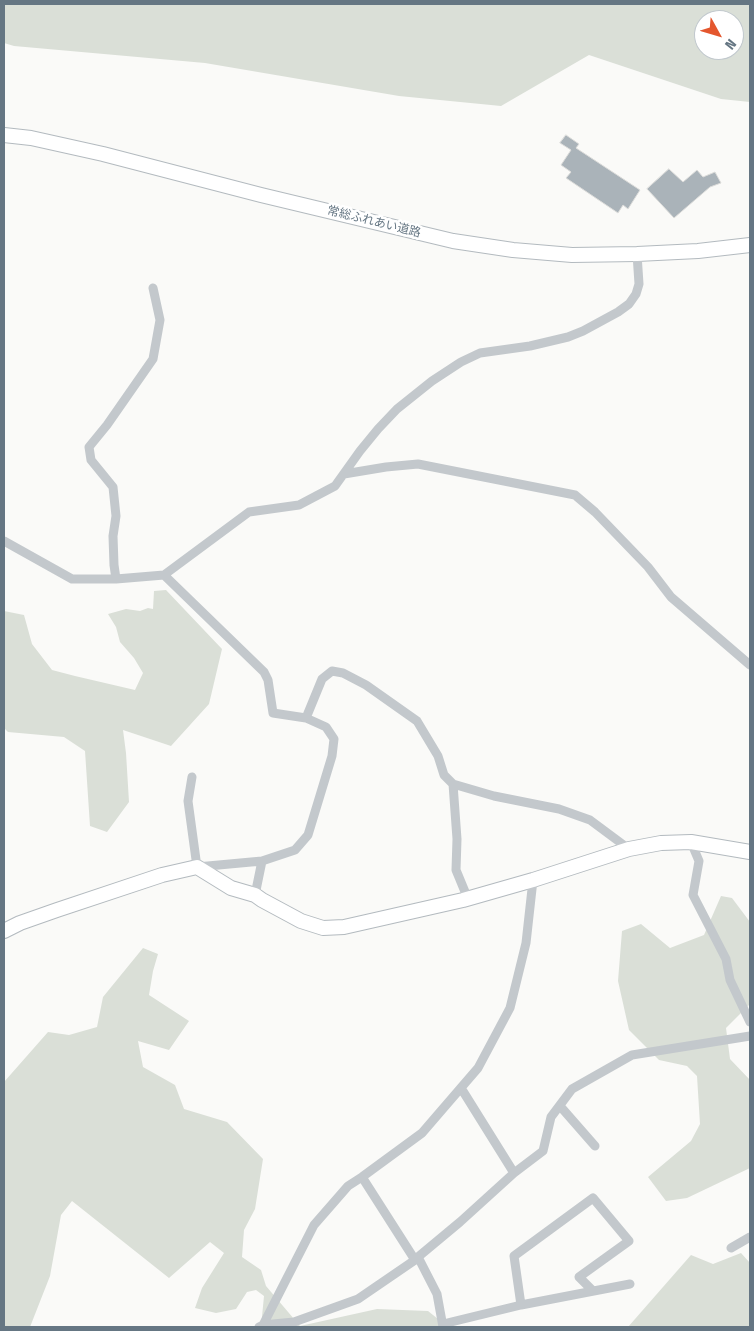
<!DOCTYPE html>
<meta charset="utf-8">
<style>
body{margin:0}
#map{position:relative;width:754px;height:1331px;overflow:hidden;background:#fafaf8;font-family:"Fira Sans Condensed",sans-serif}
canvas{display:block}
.frame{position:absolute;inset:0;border:5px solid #657683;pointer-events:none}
.north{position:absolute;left:694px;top:10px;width:50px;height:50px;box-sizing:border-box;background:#fff;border:1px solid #c1c8cd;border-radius:50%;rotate:129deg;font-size:14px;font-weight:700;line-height:20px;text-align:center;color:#657683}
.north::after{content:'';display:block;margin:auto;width:18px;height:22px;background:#e4572e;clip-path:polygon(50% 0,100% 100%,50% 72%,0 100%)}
</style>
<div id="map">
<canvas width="754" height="1331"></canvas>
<div class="frame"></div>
<div class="north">N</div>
</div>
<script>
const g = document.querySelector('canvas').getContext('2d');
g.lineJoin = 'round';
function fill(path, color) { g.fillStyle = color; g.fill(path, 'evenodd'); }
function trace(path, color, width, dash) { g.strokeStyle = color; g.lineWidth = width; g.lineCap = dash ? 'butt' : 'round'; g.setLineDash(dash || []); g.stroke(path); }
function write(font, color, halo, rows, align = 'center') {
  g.font = font + ' "Fira Sans Condensed","Noto Sans JP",sans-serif'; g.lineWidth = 5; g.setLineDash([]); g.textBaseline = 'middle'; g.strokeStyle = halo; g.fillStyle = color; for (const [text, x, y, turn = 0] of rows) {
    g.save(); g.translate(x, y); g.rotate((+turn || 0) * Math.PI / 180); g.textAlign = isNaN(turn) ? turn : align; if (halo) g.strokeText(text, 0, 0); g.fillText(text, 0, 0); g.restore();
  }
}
fill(new Path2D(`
 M4 4H750V102L721 99 589 55 501 106 399 96 205 63 14 46 4 43ZM704 20H734V50H704Z
 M166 590 222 649 209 704 171 746 123 730 126 753 129 802 107 832 90 826 85 751 64 737 8 732 4 728V611L24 615 32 644 52 670 75 676 135 690 143 673 134 658 120 642 116 627 108 614 126 609 140 611 148 608 153 609 154 591Z
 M721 896 732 898 750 922V1004L726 1028 730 1059 750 1080V1168L687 1198 666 1201 648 1177 691 1141 700 1124 697 1076 687 1066 659 1060 629 1030 618 981 622 931 641 924 670 948 704 935Z
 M143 948 158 954 153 971 149 995 189 1021 169 1050 138 1041 143 1067 175 1085 184 1109 227 1122 263 1159 255 1209 244 1230 242 1257 261 1270 266 1286 300 1326 377 1309 428 1311 448 1327H261L264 1296 256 1290 247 1292 236 1309 216 1313 195 1308 202 1288 224 1253 210 1242 169 1278 72 1201 61 1215 50 1276 30 1327H4V1082L48 1032 69 1035 97 1027 103 997Z
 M741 1253 750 1263V1327H628L691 1255 713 1264Z`), '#dadfd7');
const building = new Path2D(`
 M566 135 579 144 576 148 640 190 628 209 623 205 618 213 566 178 571 172 561 165 571 150 560 143Z
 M669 169 683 182 697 170 703 177 715 172 721 183 710 187 674 218 647 189Z`);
fill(building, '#aab3b9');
trace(building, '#dcdcda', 1);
const secondary = new Path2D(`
 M4 135 31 138 103 154 261 195 453 241 513 250 572 255 637 254 698 251 750 245
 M4 931 20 923 57 910 162 875 197 867 231 888 255 895 262 900 301 921 323 928 344 927 463 900 533 880 629 849 661 843 691 842 750 852`);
trace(secondary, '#b3babf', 16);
trace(new Path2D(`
 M344 474 386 467 418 464 575 495 595 512 648 567 671 597 750 665
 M4 541 72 579H116L164 575 249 512 299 505 335 486 360 451 378 429 397 409 432 381 461 362 480 353 530 346 568 337 583 331 618 312 629 304 636 294 639 284 637 254
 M164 575 264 672 268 680 273 713 306 718 326 727 334 739 332 756 308 835 295 850 262 861 255 895
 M116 579 114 565 113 536 116 516 113 487 91 460 89 447 107 425 153 359 160 320 153 288
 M306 718 322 679 332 671 343 673 366 685 417 721 438 756 444 775 453 784 494 796 559 809 590 820 629 849
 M192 777 188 801 197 867 262 861
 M453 784 457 839 456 870 468 899
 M691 842 699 861 693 895 726 959 730 980 750 1022
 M461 1088 514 1173
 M560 1106 595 1146
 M362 1177 415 1260 418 1257 437 1294 443 1327
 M731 1248 750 1237
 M418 1257 460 1222 514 1173 543 1151 551 1117 572 1089 632 1055 750 1036
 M521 1305 514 1256 593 1198 629 1241 579 1277 593 1291
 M443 1324 521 1305 630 1284
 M263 1325 294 1322 358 1299 415 1260
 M259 1327 263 1325 314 1225 348 1186 362 1177 422 1133 478 1068 510 1008 526 943 533 880`), '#c3c8cc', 9);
trace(secondary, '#fff', 14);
write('12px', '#657683', '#fff', [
 ["常総ふれあい道路",374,222,14]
]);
</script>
